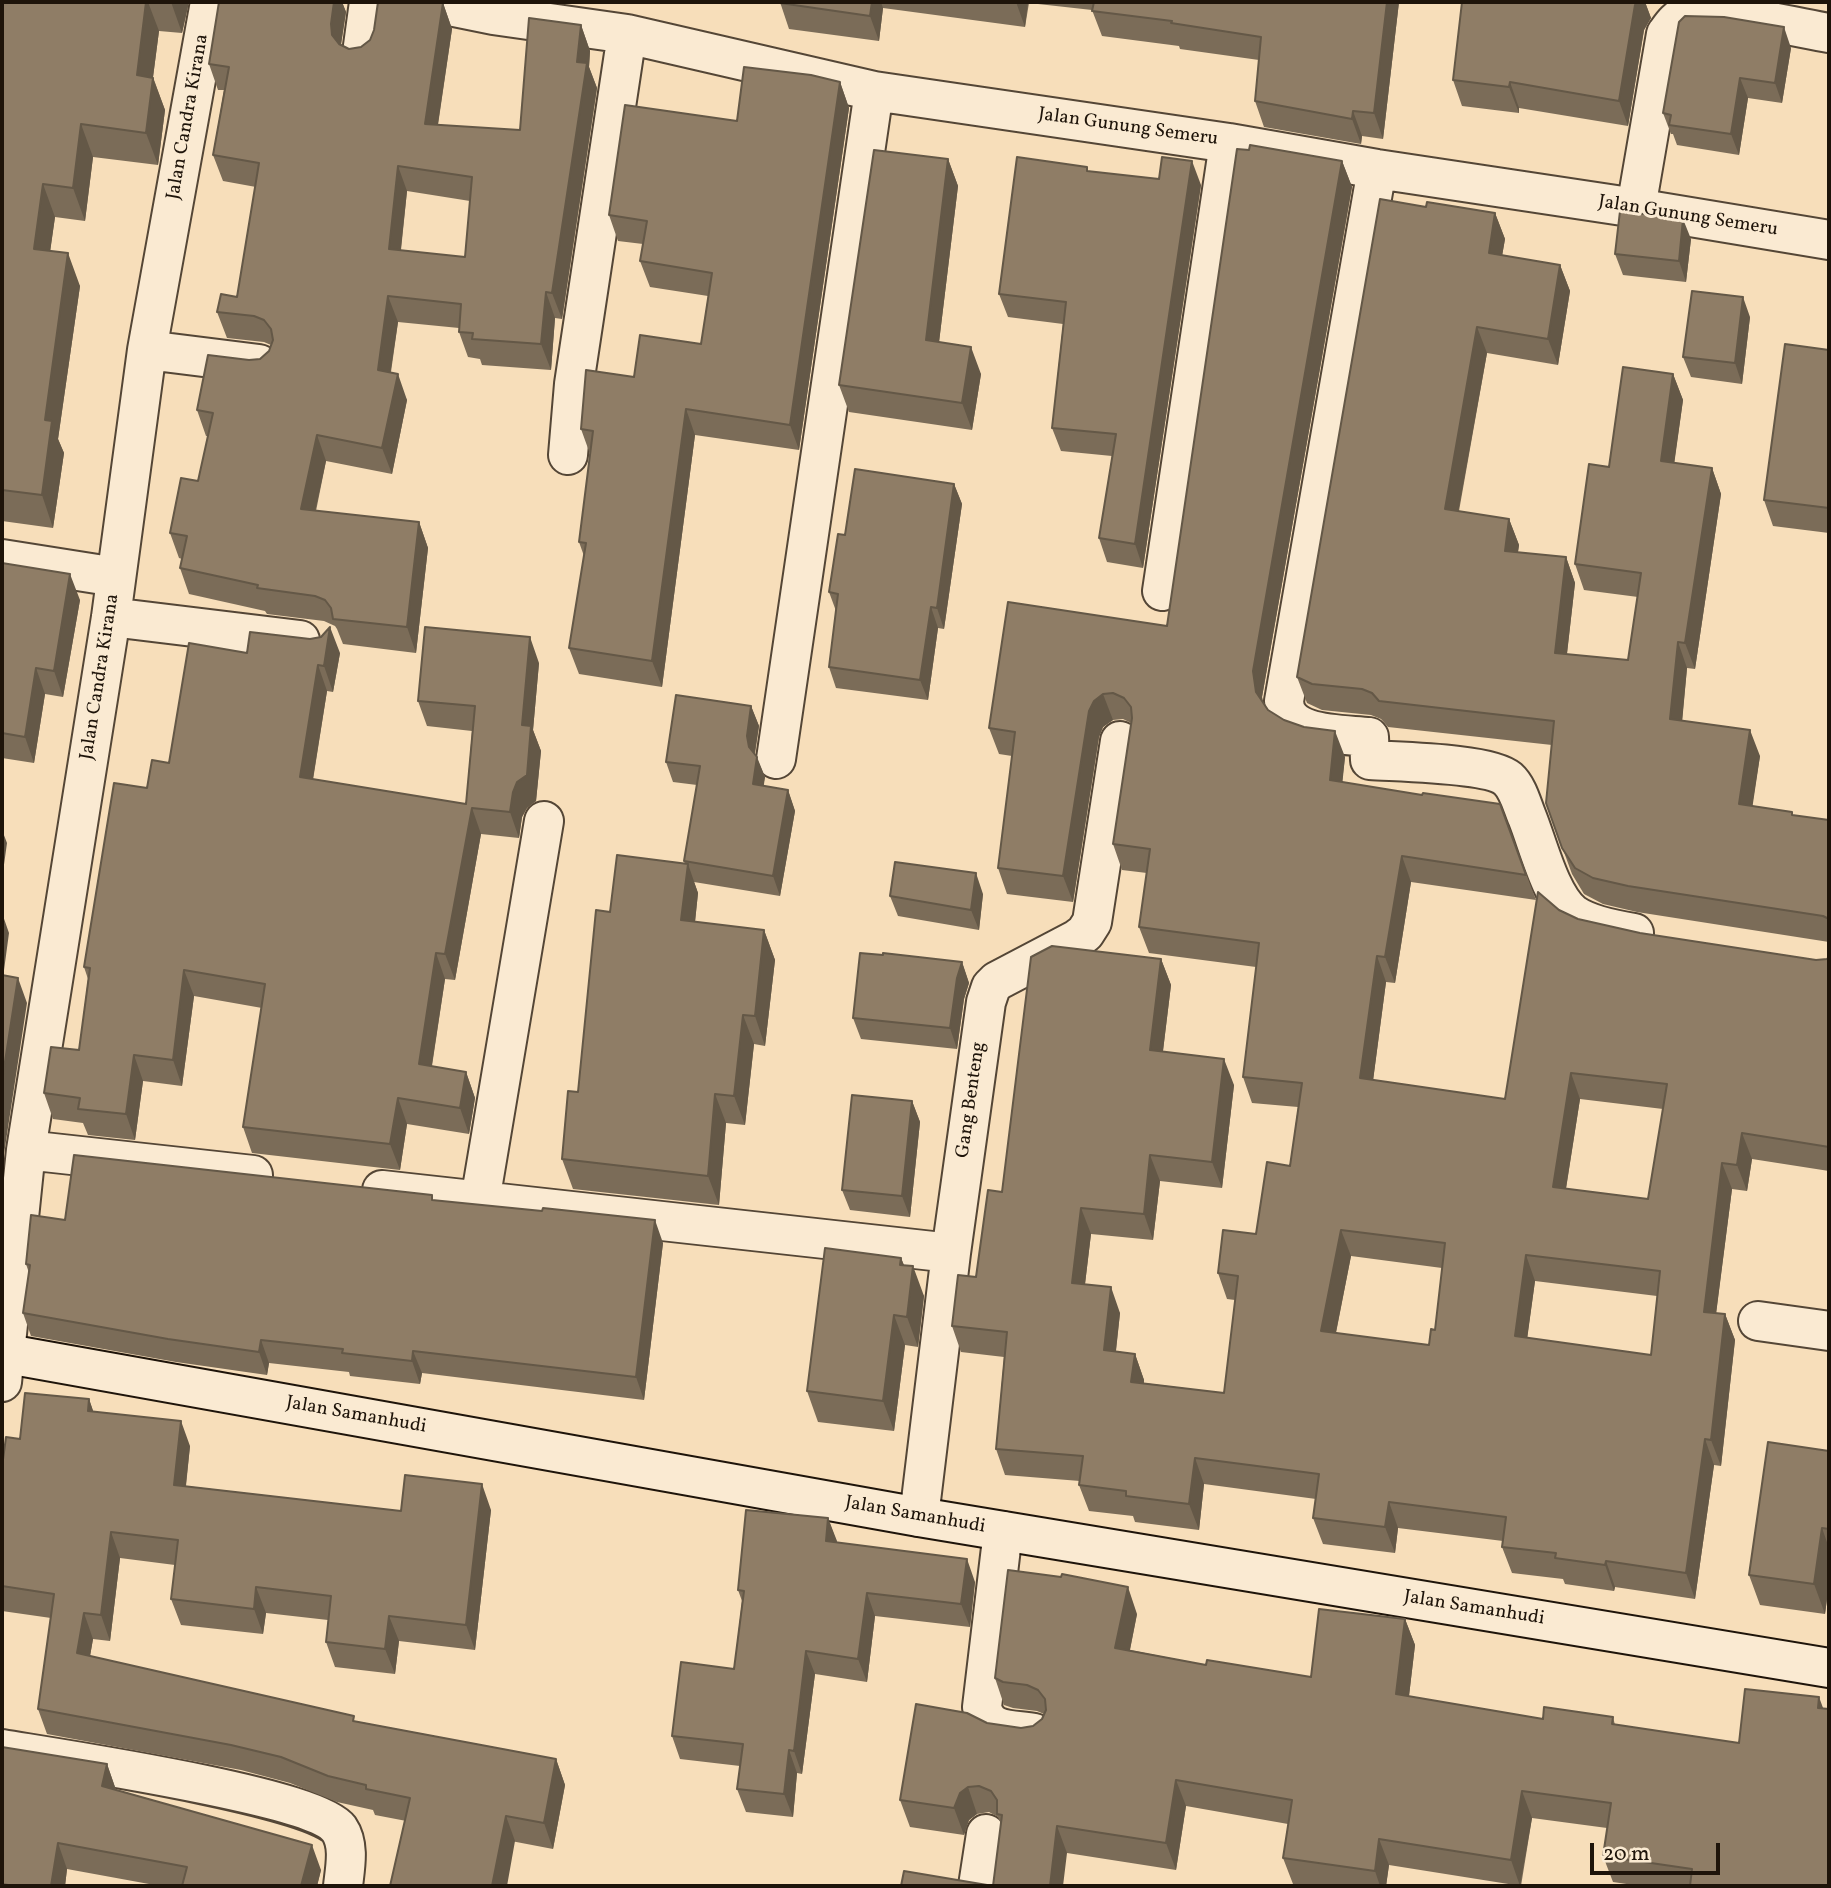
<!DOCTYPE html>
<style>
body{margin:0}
#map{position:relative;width:1831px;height:1888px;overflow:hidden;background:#f7deba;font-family:Vollkorn,serif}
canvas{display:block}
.frame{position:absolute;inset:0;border:4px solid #1e140a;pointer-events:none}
.scale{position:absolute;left:1590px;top:1843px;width:130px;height:32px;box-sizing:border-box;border:4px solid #1e140a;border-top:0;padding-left:9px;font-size:21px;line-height:24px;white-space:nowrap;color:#1e140a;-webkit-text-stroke:5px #faead2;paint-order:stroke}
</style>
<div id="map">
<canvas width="1831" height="1888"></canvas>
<div class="frame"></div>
<div class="scale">20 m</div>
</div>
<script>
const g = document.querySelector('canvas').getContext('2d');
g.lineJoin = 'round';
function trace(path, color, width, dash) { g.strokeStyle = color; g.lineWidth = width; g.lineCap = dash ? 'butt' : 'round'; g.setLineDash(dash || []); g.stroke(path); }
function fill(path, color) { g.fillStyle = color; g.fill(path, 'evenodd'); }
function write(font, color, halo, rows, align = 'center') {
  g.font = font + ' Vollkorn,serif'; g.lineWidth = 6; g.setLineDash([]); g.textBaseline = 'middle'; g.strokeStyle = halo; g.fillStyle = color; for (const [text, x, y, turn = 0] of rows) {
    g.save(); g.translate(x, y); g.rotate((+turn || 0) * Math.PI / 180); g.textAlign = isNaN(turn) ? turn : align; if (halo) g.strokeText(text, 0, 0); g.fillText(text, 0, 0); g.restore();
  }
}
const street = new Path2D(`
 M429 2 493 15 627 34 874 91 1229 143 1377 169 1636 208 1829 240
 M362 53 369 2
 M1377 169 1284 701C1285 737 1342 734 1369 737L1370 760C1397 762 1490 763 1508 779 1518 788 1522 805 1527 817 1538 844 1550 896 1573 914 1589 925 1615 930 1634 933
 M1636 208 1666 34C1672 26 1676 19 1686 15 1710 7 1799 28 1829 33
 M147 350 259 364
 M568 455 574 384 627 34
 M2 559 116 577
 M1162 591 1229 143
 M111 617 300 640
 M776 759 874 91
 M26 1150 253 1175
 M382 1190 951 1253
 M480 1201 544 821
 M1758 1321 1829 1331
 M2 1382 26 1150 111 617 147 350 210 2
 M919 1517 951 1253 986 1002 991 987 997 981 1077 939 1085 933 1092 922 1120 741
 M1003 1531 982 1707C987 1733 1012 1729 1034 1733
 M2 1749C55 1758 314 1796 339 1829 350 1845 345 1868 343 1886
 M978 1886 986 1834`);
const secondary = new Path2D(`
 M2 1353 919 1517 1829 1668`);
trace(street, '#544636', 42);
trace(secondary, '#1e140a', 42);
trace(street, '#faead2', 38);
trace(secondary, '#faead2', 38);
fill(new Path2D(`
 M2 2H189L182 33 159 31 153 77 165 110 158 165 93 157 85 221 55 217 50 251 80 286 58 439 64 453 53 528 2 521Z
 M219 2H342L346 12 341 45 349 49 361 47 443 3 452 29 438 125 520 130 581 25 590 51 589 67 597 88 562 319 555 318 551 370 482 365 480 359 468 357 459 332V328L398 322 391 372 407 400 392 474 326 461 316 511 419 522 428 548 416 653 343 644 337 629 335 626 324 621 267 614 265 611 189 594 180 568 182 559 179 558 170 533 198 481 208 436H206L197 410 249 360 260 359 269 351 271 345 264 342 227 338 217 312 237 297 256 187 223 181 213 155 224 90H218L209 64ZM407 191 470 201 465 257 401 250Z
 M780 2H1399L1383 139 1362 136 1361 144 1264 127 1255 101 1259 60 1180 49 1179 46 1102 36 1092 10 1029 3 1025 27 883 8 879 41 789 29Z
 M1462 2H1645L1651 18 1644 30 1628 126 1519 108V113L1462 106 1453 80Z
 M1791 48 1782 103 1748 98 1739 155 1677 145 1673 134H1671L1663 113Z
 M840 82 849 108 799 450 695 435 662 687 579 674 569 648 584 556 579 542 590 454 581 429 634 377 701 344 708 296 650 287 640 261 643 244 618 241 609 215 737 121Z
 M948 159 958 186 939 342 981 374 972 430 849 412 839 385Z
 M1342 161 1352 187 1262 697 1263 703 1268 710 1284 720 1345 757 1342 782 1422 795 1500 804 1536 900 1411 882 1395 983 1386 982 1373 1080 1505 1099 1559 910 1578 919 1640 933 1816 960 1827 959 1829 957V1171L1752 1159 1747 1191 1732 1189 1716 1313 1725 1314 1735 1340 1721 1466 1714 1465 1695 1599 1615 1587 1614 1591 1565 1584 1563 1579 1512 1573 1502 1547 1503 1541 1398 1528 1395 1553 1323 1544 1313 1518 1316 1499 1204 1484 1199 1530 1135 1522 1133 1516 1089 1511 1079 1485 1080 1481 1005 1475 996 1449 1004 1357 961 1352 952 1326 976 1277 1002 1192 1161 959 1171 985 1163 1051 1234 1085 1222 1188 1160 1181 1153 1240 1091 1234 1085 1284 1120 1313 1116 1351 1135 1354 1144 1380V1383L1224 1393 1235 1300 1227 1299 1218 1273 1256 1234 1290 1166 1298 1107 1252 1103 1243 1077 1256 967 1149 953 1139 927 1147 873 1122 870 1113 844 1131 723 1123 719 1113 720 1103 727 1099 737 1073 902 1007 894 998 868 1012 756 999 754 989 728 1167 626ZM1580 1099 1663 1109 1648 1199 1566 1189ZM1351 1256 1442 1268 1435 1330 1429 1345 1336 1333ZM1535 1281 1657 1296 1651 1355 1527 1338Z
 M1089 171 1201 185 1143 568 1107 562 1099 538 1112 456 1061 451 1052 428 1063 324 1008 317 999 294Z
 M1426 207 1495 213 1505 239 1502 256 1560 265 1570 291 1558 365 1487 353 1459 511 1509 519 1519 545 1518 552 1566 557 1575 583 1567 654 1628 660 1638 597 1584 590 1575 564 1609 467 1673 374 1683 400 1674 463 1712 468 1721 494 1695 669 1687 668 1682 720 1760 756 1752 806 1792 812 1793 815 1829 820V942L1637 912 1603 904 1584 894 1572 874 1546 803 1552 745 1388 727 1381 719 1371 715 1322 710 1307 703 1297 677Z
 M1691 239 1686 282 1623 275 1615 254Z
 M1750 317 1742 384 1691 377 1683 357Z
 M1829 350V533L1773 526 1764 500Z
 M954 484 962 504 944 629 938 628 928 700 836 688 829 667 836 611 829 592 845 535Z
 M2 563 80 600 63 697 45 694 34 763 2 758Z
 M247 653H340L333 692 327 691 313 780 466 804 472 731 427 726 418 701 539 663 533 730 541 751 536 801 527 808 522 817 519 838 481 834 455 980 445 979 432 1066 466 1072 475 1098 469 1134 407 1124 400 1170 252 1153 243 1127 262 1008 194 996 182 1086 143 1081 135 1140 88 1135 83 1123 53 1119 44 1093 79 1050 88 979 84 967 147 788 169 763Z
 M751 706 759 726 755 754 765 777 763 786 788 790 795 811 780 896 694 882 698 893 695 922 764 930 775 960 765 1046 754 1044 745 1125 726 1123 719 1205 573 1189 562 1159 578 1092 610 912 685 864 684 861 697 785 673 782 666 762Z
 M983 894 979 930 898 916 890 896Z
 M962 962 969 983 964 999 957 1049 861 1039 853 1018Z
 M912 1101 920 1122 910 1217 850 1210 842 1190Z
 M434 1200 663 1243 644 1400 422 1373 420 1384 350 1376 349 1372 269 1363 267 1375 176 1362 31 1336 23 1313 29 1273 26 1264 65 1220Z
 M901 1258 904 1265 924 1296 918 1347 905 1345 894 1431 818 1422 807 1391Z
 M89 1399 93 1411 190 1446 186 1486 401 1511 491 1510 475 1650 399 1641 395 1674 335 1667 326 1642 328 1620 266 1613 263 1634 181 1625 171 1599 175 1565 120 1558 110 1641 93 1639 90 1656 355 1721 556 1759 565 1785 553 1849 375 1815 373 1810 337 1802 290 1783 241 1770 47 1734 38 1709 51 1618 2 1611V1467L20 1439Z
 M1829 1451V1584L1825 1614 1760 1605 1749 1575Z
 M828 1518 837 1543 975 1582 970 1627 875 1616 867 1682 815 1674 802 1774 797 1773 793 1817 746 1812 737 1789 740 1766 680 1759 672 1736 734 1669 742 1601 738 1590Z
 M1137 1614 1130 1650 1206 1665 1311 1677 1405 1619 1415 1645 1409 1696 1543 1719 1613 1717 1615 1725 1829 1886H1640L1613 1882 1603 1856 1607 1828 1532 1818 1521 1886 1389 1865 1386 1886H1308L1293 1884 1283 1858 1288 1824 1186 1806 1176 1870 1067 1853 993 1886 1001 1824 998 1817 989 1812 977 1814 969 1820 964 1835 910 1827 900 1800 987 1723 1021 1728 1033 1726 1042 1719 1044 1714 1037 1711 1013 1708 1004 1705 995 1678Z
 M2 1747 107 1764 116 1790 321 1870 317 1886H160L67 1869 65 1886H2Z`), '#7b6c58');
fill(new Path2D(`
 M146 2H148L159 31 149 108 137 75Z
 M171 2H189L182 33Z
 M334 2H342L346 12 340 50 332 35 331 24Z
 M872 2H881L883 8 879 41 870 16Z
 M1016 2H1028L1025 27Z
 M1387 2H1399L1383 139 1374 113Z
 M1637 2H1645L1651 18 1644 30 1628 126 1619 101 1635 5Z
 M443 3 452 29 434 150 425 124Z
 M581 25 590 51 589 67 597 88 562 319 552 293Z
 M1784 27 1791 48 1782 103 1775 83Z
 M153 78 165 110 158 165 146 133Z
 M1740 78 1748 98 1739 155 1731 134Z
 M840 82 849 108 799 450 790 425Z
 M1510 82 1519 108V113L1509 87Z
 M1353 111 1362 136 1361 144 1352 119Z
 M81 124 93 157 85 221 73 188Z
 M948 159 958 186 936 367 926 340Z
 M1192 161 1201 185 1143 568 1135 544Z
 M1342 161 1352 187 1262 697 1266 718 1256 692 1253 671Z
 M398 166 407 191 398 275 389 249Z
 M43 184 55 217 46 281 34 249Z
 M1495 213 1505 239 1498 279 1489 253Z
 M1683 219 1691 239 1686 282 1679 261Z
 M68 253 80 286 58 439 64 453 53 528 42 495 45 420Z
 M1560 265 1570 291 1558 365 1548 339Z
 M546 292 555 318 551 370 541 344Z
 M388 296 398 322 387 395 378 370Z
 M1743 297 1750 317 1742 384 1735 363Z
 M1477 327 1487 353 1454 535 1445 509Z
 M971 347 981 374 972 430 962 403Z
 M398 374 407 400 392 474 382 448Z
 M1673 374 1683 400 1671 487 1661 461Z
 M686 409 695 435 662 687 652 661Z
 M317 435 326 461 310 535 301 509Z
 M1712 468 1721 494 1695 669 1685 643Z
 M954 484 962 504 944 629 937 608Z
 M1509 519 1519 545 1514 577 1505 551Z
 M419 522 428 548 416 653 407 627Z
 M1566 557 1575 583 1564 679 1555 653Z
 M70 574 80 600 63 697 54 671Z
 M931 607 938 628 928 700 920 680Z
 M330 627 340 653 333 692 324 666Z
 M530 637 539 663 533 730 541 751 536 801 527 808 522 817 519 838 510 812 522 725Z
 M1678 642 1687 668 1680 745 1670 719Z
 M318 665 327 691 309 803 300 777Z
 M36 668 45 694 34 763 25 737Z
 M1103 694 1113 720 1103 727 1099 737 1073 902 1063 876 1089 711 1094 701Z
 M751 706 759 726 754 757H757L765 777 761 805 753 784 747 736Z
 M1750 730 1760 756 1749 830 1739 804Z
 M1335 731 1345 757 1340 806 1330 780Z
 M788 790 795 811 780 896 773 876Z
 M472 808 481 834 455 980 445 954Z
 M2 830 7 843 2 879Z
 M1402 856 1411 882 1395 983 1385 957Z
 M688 864 698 893 692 950 681 920Z
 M976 873 983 894 979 930 971 910Z
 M2 913 9 933 2 985Z
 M764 930 775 960 765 1046 755 1016Z
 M436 953 445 979 428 1090 419 1064Z
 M1377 956 1386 982 1370 1104 1360 1078Z
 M1161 959 1171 985 1160 1075 1150 1050Z
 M962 962 969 983 964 999 957 1049 950 1028 957 978Z
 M184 970 194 996 182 1086 173 1060Z
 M18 978 27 1003 2 1167V1081Z
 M743 1015 754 1044 745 1125 734 1096Z
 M134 1055 143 1081 135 1140 126 1114Z
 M1224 1059 1234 1085 1222 1188 1212 1162Z
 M466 1072 475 1098 469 1134 460 1108Z
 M1571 1073 1580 1099 1562 1213 1553 1187Z
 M715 1094 726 1123 719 1205 708 1176Z
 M398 1098 407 1124 400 1170 390 1144Z
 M912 1101 920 1122 910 1217 902 1196Z
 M1742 1133 1752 1159 1747 1191 1737 1165Z
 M1150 1155 1160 1181 1153 1240 1144 1214Z
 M1722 1163 1732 1189 1713 1338 1704 1312Z
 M1081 1208 1091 1234 1082 1309 1072 1283Z
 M655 1220 663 1243 644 1400 636 1377Z
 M1341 1230 1351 1256 1331 1357 1321 1331Z
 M1526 1255 1535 1281 1524 1362 1515 1336Z
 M901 1258 911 1283 913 1266 924 1296 918 1347 907 1317 900 1265Z
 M1111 1287 1120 1313 1113 1376 1104 1350Z
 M1725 1314 1735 1340 1721 1466 1711 1440Z
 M894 1315 905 1345 894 1431 883 1401Z
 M261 1340 269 1363 267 1375 259 1352Z
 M413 1351 422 1373 420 1384 412 1361Z
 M1135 1354 1144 1380 1141 1407 1131 1382Z
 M89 1399 98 1425 88 1411Z
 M181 1421 190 1446 183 1511 174 1485Z
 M1705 1439 1714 1465 1695 1599 1686 1573Z
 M1195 1458 1204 1484 1199 1530 1189 1504Z
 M482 1484 491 1510 475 1650 466 1625Z
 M1389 1502 1398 1528 1395 1553 1385 1527Z
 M828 1518 837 1541 834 1564 826 1541Z
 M1822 1528 1829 1548V1584L1825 1614 1814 1584Z
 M111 1532 120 1558 110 1641 101 1615Z
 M967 1559 975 1582 970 1627 961 1604Z
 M1606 1561 1615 1587 1614 1591 1605 1565Z
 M256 1587 266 1613 263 1634 254 1609Z
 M1128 1587 1137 1614 1125 1674 1115 1648Z
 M867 1593 875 1616 867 1682 858 1659Z
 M84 1613 93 1639 86 1679 77 1653Z
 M389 1616 399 1641 395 1674 385 1649Z
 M1405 1619 1415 1645 1406 1721 1396 1694Z
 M806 1651 815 1674 802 1774 794 1751Z
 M1819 1697 1829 1724 1818 1708Z
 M789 1750 797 1773 793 1817 784 1794Z
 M556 1759 565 1785 553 1849 544 1823Z
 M107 1764 116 1790 102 1786Z
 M1176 1780 1186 1806 1176 1870 1166 1843Z
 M968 1787 977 1814 969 1820 964 1835 954 1808 960 1793Z
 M1522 1791 1532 1818 1520 1886 1511 1860Z
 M506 1816 515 1841 507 1886H492Z
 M1057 1826 1067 1853 1063 1886H1050Z
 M1379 1839 1389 1865 1386 1886H1380L1375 1871Z
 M58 1843 67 1869 65 1886H51Z
 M312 1845 321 1870 317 1886H301Z`), '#645847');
const building = new Path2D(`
 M2 2H146L137 75 153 78 146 133 81 124 73 188 43 184 34 249 68 253 45 420 52 421 42 495 2 490Z
 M219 2H334L331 24 332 35 339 44 349 49 361 47 370 40 374 30 378 2H436L443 3 425 124 520 130 529 18 581 25 577 62 587 63 552 293 546 292 541 344 472 339 473 333 459 332 461 304 388 296 378 370 398 374 382 448 317 435 301 509 419 522 407 627 333 619 331 608 325 600 315 596 257 588 258 585 180 568 187 536 170 533 181 478 198 481 213 413 197 410 208 355 249 360 260 359 269 351 273 340 271 329 264 320 254 316 217 312 221 294 237 297 259 163 213 155 229 67 209 64ZM398 166 472 177 465 257 389 249Z
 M780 2H872L870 16 780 3Z
 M1094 2H1387L1374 113 1353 111 1352 119 1255 101 1261 37 1171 23 1172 21 1092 11Z
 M1462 2H1637L1635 5 1619 101 1510 82 1509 87 1453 80Z
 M1685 16 1724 17 1784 27 1775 83 1740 78 1731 134 1669 125 1671 115 1663 113 1679 22Z
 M744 67 811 75 840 82 790 425 686 409 652 661 569 648 586 543 579 542 593 431 581 429 586 370 634 377 640 335 701 344 712 273 640 261 647 221 609 215 625 105 737 121Z
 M1250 145 1342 161 1253 671 1256 692 1268 710 1284 720 1304 727 1335 731 1330 780 1422 795 1423 793 1500 804 1526 875 1402 856 1385 957 1377 956 1360 1078 1505 1099 1538 892 1559 910 1578 919 1640 933 1816 960 1827 959 1829 957V1147L1742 1133 1737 1165 1722 1163 1704 1312 1725 1314 1711 1440 1705 1439 1686 1573 1606 1561 1605 1565 1555 1558 1556 1553 1502 1547 1506 1517 1389 1502 1385 1527 1313 1518 1319 1474 1195 1458 1189 1504 1126 1496V1491L1079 1485 1083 1456 996 1449 1007 1332 952 1326 958 1275 976 1277 988 1190 1002 1192 1031 957 1052 946 1161 959 1150 1050 1224 1059 1212 1162 1150 1155 1144 1214 1081 1208 1072 1283 1111 1287 1104 1350 1135 1354 1131 1382 1224 1393 1238 1276 1218 1273 1223 1230 1256 1234 1267 1162 1290 1166 1302 1083 1243 1077 1259 943 1139 927 1150 849 1113 844 1132 718 1131 707 1124 698 1113 693 1103 694 1094 701 1089 711 1063 876 998 868 1015 732 989 728 1008 602 1167 626 1237 149 1249 150ZM1571 1073 1667 1084 1648 1199 1553 1187ZM1341 1230 1445 1243 1435 1330 1431 1329 1429 1345 1321 1331ZM1526 1255 1660 1271 1651 1355 1515 1336Z
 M874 150 948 159 926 340 971 347 962 403 839 385Z
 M1017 157 1087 167V171L1159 179 1162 157 1192 161 1135 544 1099 538 1116 434 1052 428 1066 302 999 294Z
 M1380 199 1426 207 1427 202 1495 213 1489 253 1560 265 1548 339 1477 327 1445 509 1509 519 1505 551 1566 557 1555 653 1628 660 1641 573 1575 564 1589 464 1609 467 1623 367 1673 374 1661 461 1712 468 1685 643 1678 642 1670 719 1750 730 1739 804 1792 812V815L1829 820V919L1823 916 1628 886 1593 878 1575 868 1562 848 1546 803 1554 721 1379 701 1372 693 1362 689 1312 684 1297 677Z
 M1620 211 1683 219 1679 261 1615 254Z
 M1692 291 1743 297 1735 363 1683 357Z
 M1785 344 1829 350V508L1764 500Z
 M855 469 954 484 937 608 931 607 920 680 829 667 838 594 829 592 838 534 845 535Z
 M2 563 70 574 54 671 36 668 25 737 2 733Z
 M330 627 324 666 318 665 300 777 466 804 475 706 418 701 425 627 530 637 522 725 531 726 527 775 517 782 513 792 510 812 472 808 445 954 436 953 419 1064 466 1072 460 1108 398 1098 390 1144 243 1127 265 984 184 970 173 1060 134 1055 126 1114 78 1109 80 1098 44 1093 51 1047 79 1050 90 968 84 967 114 783 147 788 152 760 169 763 189 643 247 653 250 632 310 639 321 637Z
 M676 695 751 706 747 736 749 747 757 757 753 784 788 790 773 876 684 861 700 766 666 762Z
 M617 855 688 864 681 920 764 930 755 1016 743 1015 734 1096 715 1094 708 1176 562 1159 568 1091 578 1092 596 910 610 912Z
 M895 862 976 873 971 910 890 896Z
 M860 953 883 955V953L962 962 957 978 950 1028 853 1018Z
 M2 975 18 978 2 1081Z
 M852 1095 912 1101 902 1196 842 1190Z
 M74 1155 432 1195V1200L542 1211 543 1208 655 1220 636 1377 413 1351 412 1361 342 1353 343 1349 261 1340 259 1352 168 1339 23 1313 30 1265 26 1264 31 1215 65 1220Z
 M825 1248 901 1258 900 1265 913 1266 907 1317 894 1315 883 1401 807 1391Z
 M25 1393 89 1399 88 1411 181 1421 174 1485 401 1511 405 1475 482 1484 466 1625 389 1616 385 1649 326 1642 331 1596 256 1587 254 1609 171 1599 178 1540 111 1532 101 1615 84 1613 77 1653 354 1716 353 1721 556 1759 544 1823 506 1816 492 1886H390L410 1798 366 1789V1785L328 1776 281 1757 231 1745 38 1709 54 1594 2 1586V1467L6 1437 20 1439Z
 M1768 1442 1829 1451V1529L1822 1528 1814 1584 1749 1575Z
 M746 1510 828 1518 826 1541 967 1559 961 1604 867 1593 858 1659 806 1651 794 1751 789 1750 784 1794 737 1789 743 1744 672 1736 681 1662 734 1669 744 1591 738 1590Z
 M1008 1570 1061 1577 1062 1574 1128 1587 1115 1648 1206 1665 1207 1660 1311 1677 1319 1609 1405 1619 1396 1694 1543 1719 1544 1707 1613 1717 1612 1724 1739 1743 1745 1689 1819 1697 1818 1708 1829 1709V1886H1690L1692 1869 1603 1856 1611 1803 1522 1791 1511 1860 1379 1839 1375 1871 1283 1858 1292 1800 1176 1780 1166 1843 1057 1826 1050 1886H901L904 1871 993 1886 1002 1815 997 1814V1800L991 1791 979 1786 968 1787 960 1793 954 1808 900 1800 916 1704 967 1713 987 1723 1021 1728 1033 1726 1042 1719 1046 1710 1045 1699 1038 1690 1027 1685 1003 1682 995 1678Z
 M2 1747 107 1764 102 1786 312 1845 301 1886H182L187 1867 58 1843 51 1886H14L2 1884Z`);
fill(building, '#8f7d66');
trace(building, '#645847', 2);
write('19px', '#1e140a', '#faead2', [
 ["Jalan Candra Kirana",189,117,-80],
 ["Jalan Gunung Semeru",1128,128,8],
 ["Jalan Gunung Semeru",1688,217,9],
 ["Jalan Candra Kirana",101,677,-81],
 ["Gang Benteng",972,1100,-82],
 ["Jalan Samanhudi",356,1416,10],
 ["Jalan Samanhudi",915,1516,10],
 ["Jalan Samanhudi",1474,1609,9]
]);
</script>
